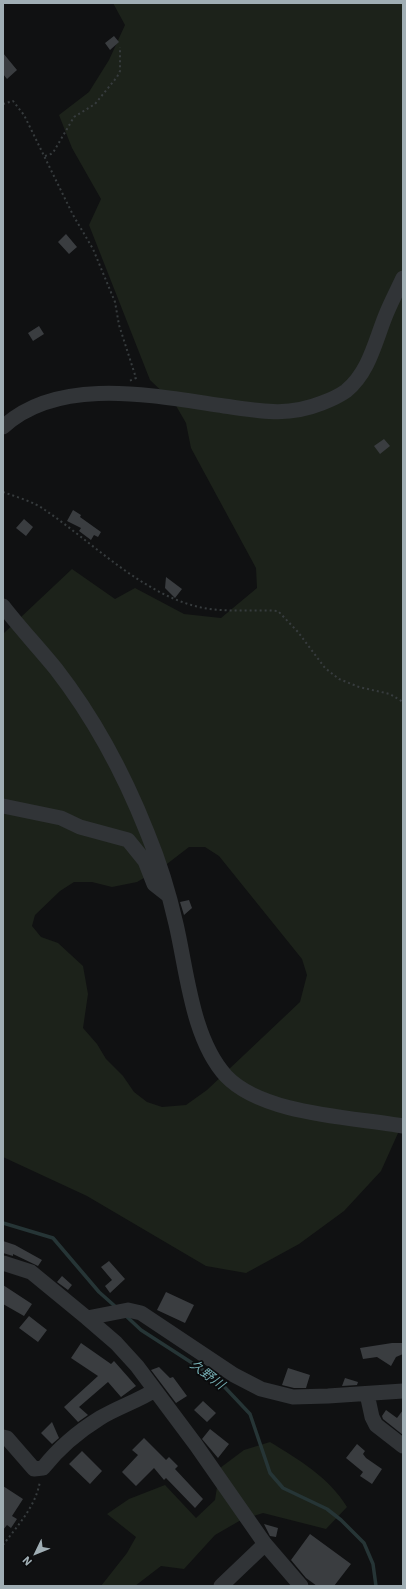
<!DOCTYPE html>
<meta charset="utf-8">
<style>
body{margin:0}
#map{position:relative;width:406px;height:1589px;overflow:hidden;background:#101112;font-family:"IBM Plex Sans",sans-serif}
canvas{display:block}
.frame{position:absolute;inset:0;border:4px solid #a0aeb4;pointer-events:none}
.north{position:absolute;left:16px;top:1533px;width:40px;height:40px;-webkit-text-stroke:3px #0b0c0d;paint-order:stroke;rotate:227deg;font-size:11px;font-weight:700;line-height:16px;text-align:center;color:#a0aeb4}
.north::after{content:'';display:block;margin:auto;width:14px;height:18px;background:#a0aeb4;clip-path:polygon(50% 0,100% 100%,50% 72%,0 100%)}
</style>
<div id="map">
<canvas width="406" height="1589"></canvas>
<div class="frame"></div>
<div class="north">N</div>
</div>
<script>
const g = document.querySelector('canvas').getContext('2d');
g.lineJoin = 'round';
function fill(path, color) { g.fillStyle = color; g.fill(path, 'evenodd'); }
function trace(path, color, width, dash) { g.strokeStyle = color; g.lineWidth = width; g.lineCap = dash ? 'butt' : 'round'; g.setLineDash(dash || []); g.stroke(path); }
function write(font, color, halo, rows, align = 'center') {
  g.font = font + ' "IBM Plex Sans","Noto Sans JP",sans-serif'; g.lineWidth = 3.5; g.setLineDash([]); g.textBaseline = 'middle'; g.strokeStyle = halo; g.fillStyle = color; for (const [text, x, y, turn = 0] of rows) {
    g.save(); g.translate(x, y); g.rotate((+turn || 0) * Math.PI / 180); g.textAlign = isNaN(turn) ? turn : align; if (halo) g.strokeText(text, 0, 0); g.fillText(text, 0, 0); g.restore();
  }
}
fill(new Path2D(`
 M113 3H403V1122L381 1171 344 1211 299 1244 246 1273 206 1266 87 1196 3 1157V634L72 569 115 599 135 588 184 614 221 618 257 588 256 568 191 448 186 423 175 404 150 380 89 225 101 199 72 148 59 115 89 92 109 60 125 25ZM189 847H205L219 856 302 959 307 975 300 1002 207 1090 186 1105 162 1107 147 1102 134 1092 123 1076 106 1059 97 1044 83 1028 88 994 83 966 58 943 41 937 32 926 35 915 60 891 74 882H92L112 887 137 882 163 867Z
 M270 1442C299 1460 329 1477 347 1507L326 1529 263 1513 241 1520 215 1535 184 1569 161 1566 135 1586H101L127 1553 136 1537 107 1514 129 1499 165 1485 196 1518 215 1500 220 1468 244 1450Z`), '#1c221a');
trace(new Path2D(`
 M3 1223 53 1238 99 1292 117 1308
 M125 1315 141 1330 217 1379 250 1414 270 1473 283 1488 327 1509 341 1520 364 1543 373 1564 376 1586`), '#263536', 3.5);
fill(new Path2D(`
 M114 36 119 42 110 50 105 43Z
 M3 53 17 70 7 79 3 74Z
 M66 234 77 247 69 254 58 242Z
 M39 326 44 334 33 341 28 333Z
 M384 439 390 446 380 454 374 446Z
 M73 510 81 515 80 517 101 532 98 537 94 535 91 540 79 531 81 528 67 521Z
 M24 519 33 527 26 536 16 528Z
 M166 577 182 589 175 598 165 588Z
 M189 900 192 908 184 915 180 902Z
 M3 1241 15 1245 42 1260 38 1266 13 1254V1256L3 1253Z
 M109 1261 125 1279 110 1293 105 1286 112 1280 101 1267Z
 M62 1276 72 1285 68 1290 57 1282Z
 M3 1285 32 1304 24 1316 3 1304Z
 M166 1292 194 1305 185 1323 157 1310Z
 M29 1316 47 1330 38 1342 19 1328Z
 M81 1343 111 1364 114 1361 136 1386 121 1397 108 1382 79 1407 88 1415 78 1422 64 1407 98 1376 71 1358Z
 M392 1343H403V1354L396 1357 391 1366 377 1357 363 1359 360 1348Z
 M159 1367 170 1378 173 1377 187 1396 176 1403 151 1370Z
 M288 1368 310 1375 306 1388H294L282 1385Z
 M345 1378 358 1382 357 1385 342 1386Z
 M203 1401 216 1413 207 1422 194 1410Z
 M386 1410 397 1418 403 1410V1435L383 1419 382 1416Z
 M52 1422 59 1438 52 1444 41 1433Z
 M210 1429 229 1444 218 1458 202 1439Z
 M144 1438 166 1460 169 1457 178 1466 175 1469 203 1499 195 1508 166 1478 164 1480 154 1468 136 1486 122 1472 138 1455 132 1450Z
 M357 1444 365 1451 363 1454 366 1458 382 1469 372 1484 360 1476 363 1472 346 1458Z
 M82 1451 102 1471 90 1484 69 1464Z
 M3 1486 23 1499 12 1516 17 1519 11 1528 7 1525 3 1530Z
 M264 1524 278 1528 276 1537 270 1536Z
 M310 1534 351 1564 334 1586H317L306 1578 291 1560Z`), '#3a3d40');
trace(new Path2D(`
 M3 104 13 101 24 115 73 215 93 249 115 302 119 325 136 378 129 381
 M45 156 51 154 54 151 74 117 95 104 117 77 120 71V47
 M3 492C17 497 34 502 45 510 92 542 142 594 199 607 225 613 252 609 278 611L298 632 325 668 339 679 359 687 390 694 403 702
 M3 1545C18 1525 36 1506 40 1481`), '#373c3e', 2, [2, 3]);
trace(new Path2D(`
 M3 427C59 375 156 396 224 406 260 411 287 417 322 403 330 400 339 396 346 391 369 372 375 342 385 317 390 304 397 291 403 278
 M3 606C20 628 39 648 56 669 94 718 124 774 147 832 159 861 169 893 176 924 187 971 192 1039 226 1076 263 1115 352 1117 403 1126
 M3 806 61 818 80 827 128 840 145 861 154 884 168 895
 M3 1263 31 1272 87 1318 116 1343 137 1366 196 1445 265 1544 301 1586
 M87 1318 128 1310 141 1313 234 1375 261 1389 293 1397 328 1396 403 1391
 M367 1394 372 1417 376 1425 403 1446
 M3 1437 7 1438 34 1469 43 1468C58 1449 79 1431 100 1418 118 1407 138 1401 155 1390
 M221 1586 265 1544`), '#313437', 15);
write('italic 13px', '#74adb2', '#0b0c0d', [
 ["久野川",207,1375,37]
]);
</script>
